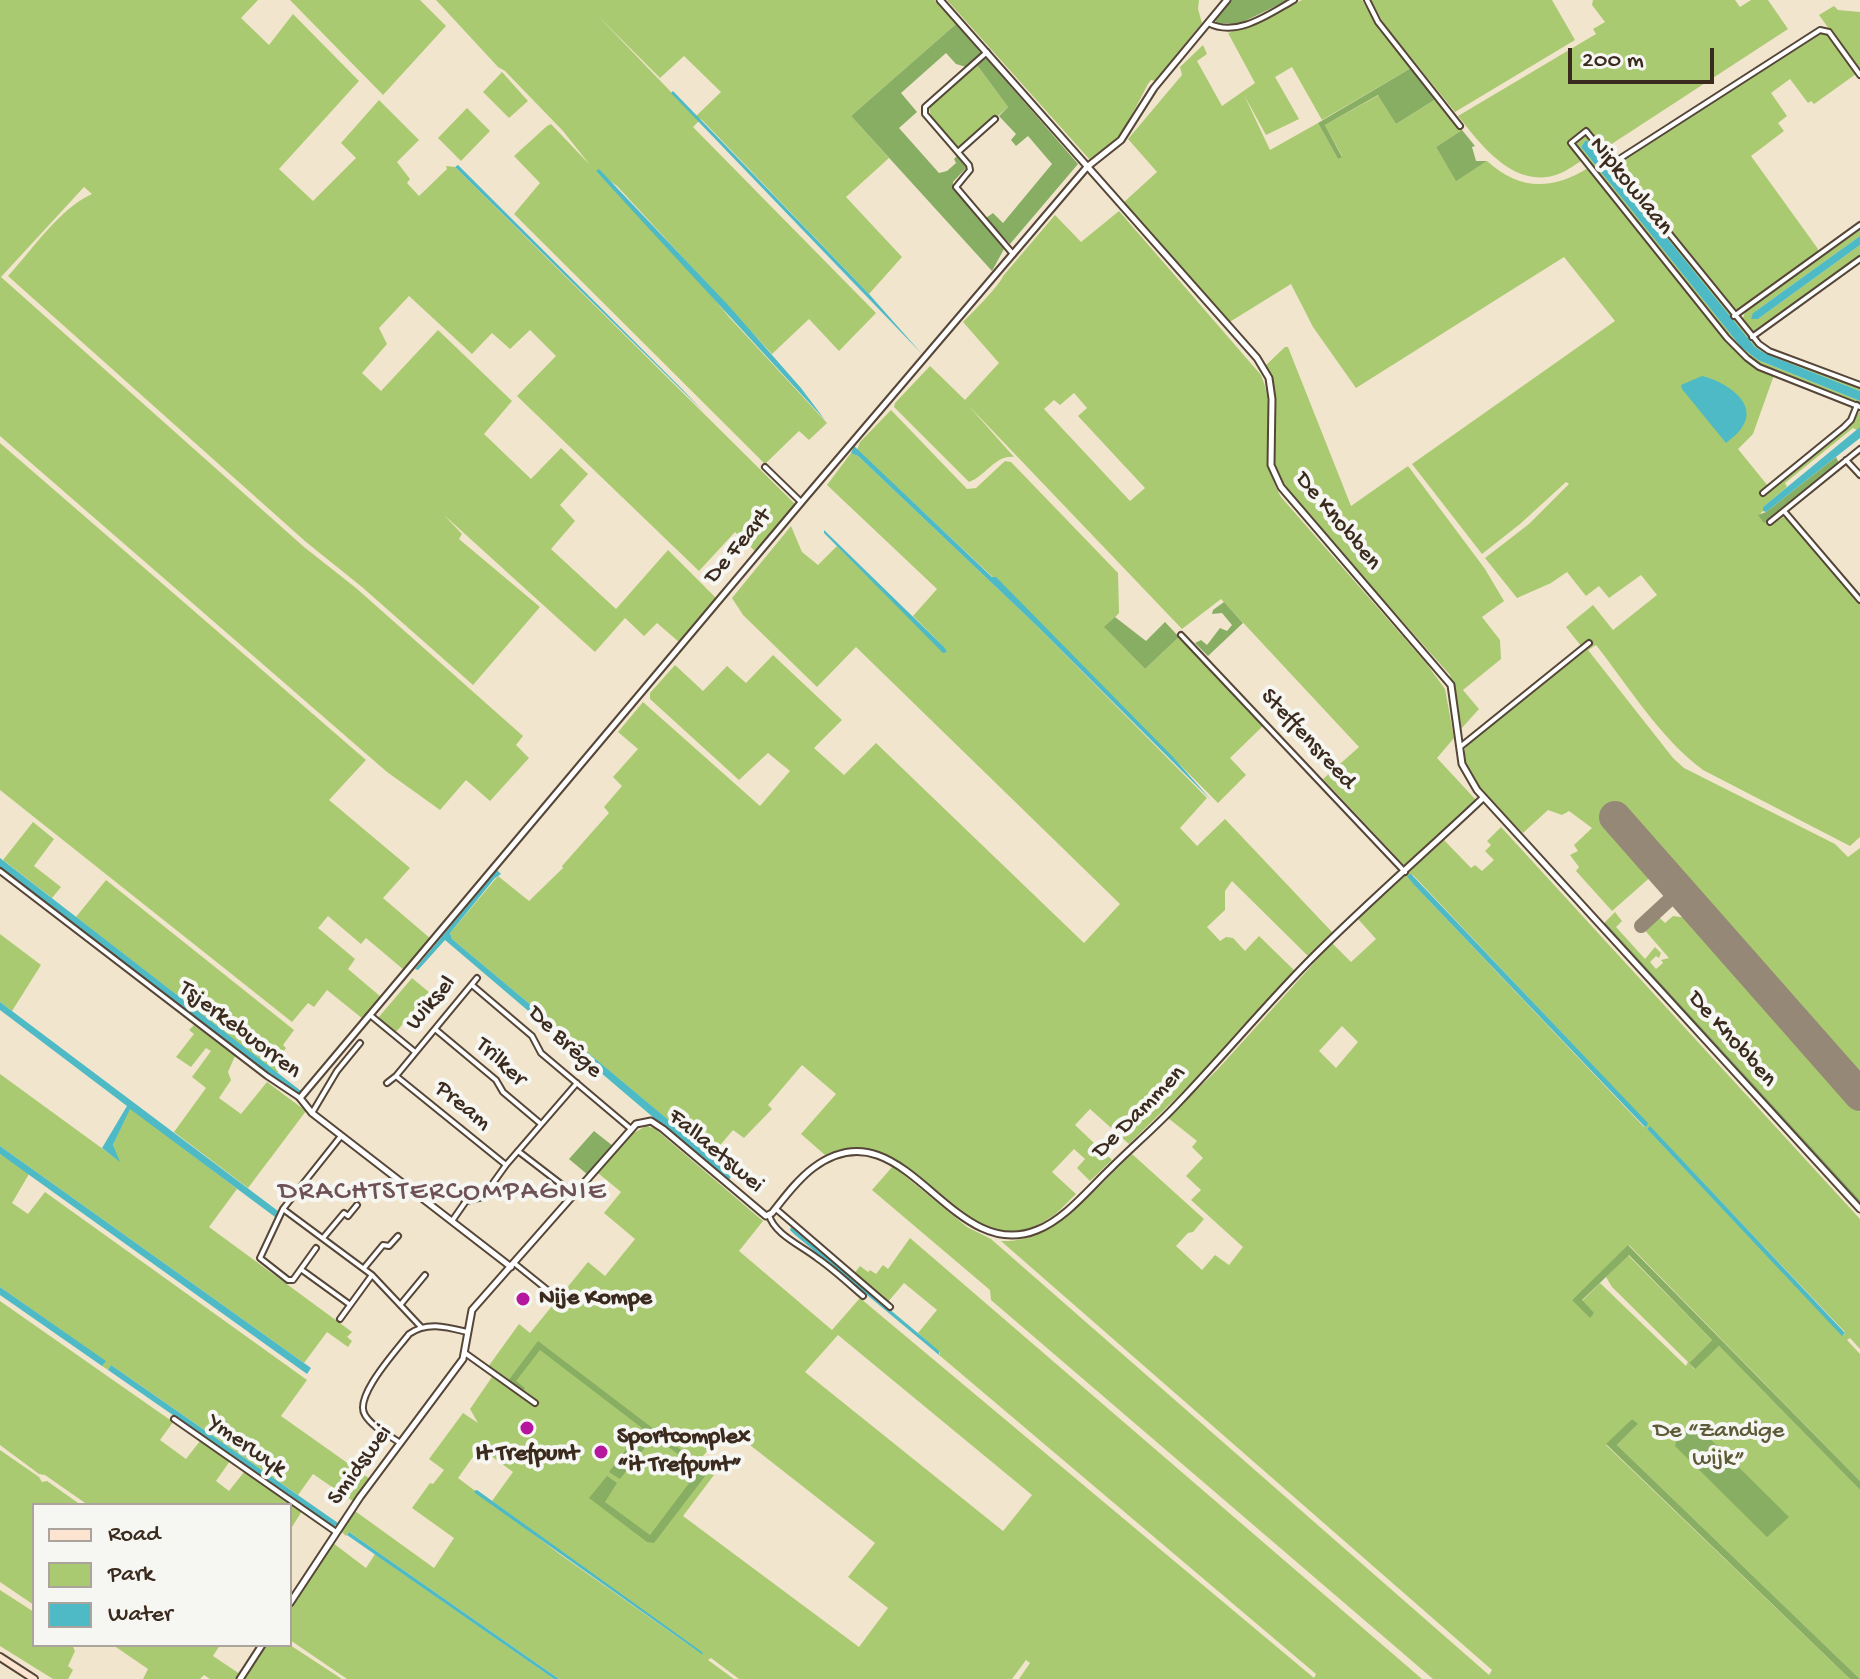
<!DOCTYPE html>
<meta charset="utf-8">
<style>
body{margin:0}
#map{position:relative;width:1860px;height:1679px;overflow:hidden;background:#f2e5ce;font-family:"Gochi Hand",sans-serif}
canvas{display:block}
.legend{position:absolute;left:32px;top:1503px;width:260px;height:144px;box-sizing:border-box;background:#f6f6f2;border:2px solid #aba49d;margin:0;padding:10px 14px;list-style:none;font-size:24px;color:#3b2a1e}
.legend li{display:flex;align-items:center;gap:16px;height:40px}
.legend b{width:40px;border:2px solid #aba49d}
.scale{position:absolute;left:1568px;top:48px;width:146px;height:36px;box-sizing:border-box;border:4px solid #3b2a1e;border-top:0;padding-left:10px;font-size:24px;line-height:28px;white-space:nowrap;color:#3b2a1e;-webkit-text-stroke:6px #f6f6f2;paint-order:stroke}
</style>
<div id="map">
<canvas width="1860" height="1679"></canvas>
<ul class="legend">
<li><b style="height:10px;background:#fde4d1"></b>Road</li>
<li><b style="height:22px;background:#aaca71"></b>Park</li>
<li><b style="height:22px;background:#4dbac5"></b>Water</li>
</ul>
<div class="scale">200 m</div>
</div>
<script>
const g = document.querySelector('canvas').getContext('2d');
g.lineJoin = 'round';
function fill(path, color) { g.fillStyle = color; g.fill(path, 'evenodd'); }
function trace(path, color, width, dash) { g.strokeStyle = color; g.lineWidth = width; g.lineCap = dash ? 'butt' : 'round'; g.setLineDash(dash || []); g.stroke(path); }
function write(font, color, halo, rows, align = 'center') {
  g.font = font + ' "Gochi Hand",sans-serif'; g.lineWidth = 8; g.setLineDash([]); g.textBaseline = 'middle'; g.strokeStyle = halo; g.fillStyle = color; for (const [text, x, y, turn = 0] of rows) {
    g.save(); g.translate(x, y); g.rotate((+turn || 0) * Math.PI / 180); g.textAlign = isNaN(turn) ? turn : align; if (halo) g.strokeText(text, 0, 0); g.fillText(text, 0, 0); g.restore();
  }
}
fill(new Path2D(`
 M0 0H258L241 18 269 45 293 14 359 81 279 169 313 201 356 158 341 143 379 100 419 140 397 162 410 179 407 183 419 196 447 169 446 166 455 167 795 504 756 552 735 532 699 571 517 396 556 356 530 330 510 349 492 333 472 354 409 296 379 328 387 344 362 373 381 391 438 330 512 401 484 434 531 479 561 448 588 474 560 505 575 521 551 549 616 609 668 550 716 598 679 642 657 623 644 636 625 618 595 652 444 515 462 534 459 539 540 607 473 685 362 587 306 542 8 276C32 250 60 208 92 194L84 187 1 277 304 547 356 588 523 736 516 745 529 758 490 801 466 780 440 810 387 772 0 436Z
 M290 0H420L446 26 383 95Z
 M436 0H934L956 24 851 116 889 158 846 197 902 257 869 294 704 122 701 119 693 127 876 313 839 351 809 319 772 354 617 186 596 171 690 270 729 317 827 423 809 440 799 431 765 464 514 214 540 183 514 156 547 126 551 124 590 165 563 131 505 71 498 67ZM598 16 660 78 684 56 721 92 695 117Z
 M947 0H1199L1198 9 1202 23 1155 81 1151 80 1148 84 1125 128 1115 140 1090 160Z
 M1302 0H1362L1379 30 1411 68 1322 120 1292 67 1275 77 1299 119 1266 135 1244 95 1270 150 1318 123 1338 159 1342 156 1325 125 1379 95 1396 124 1436 99 1462 130 1436 147 1456 180 1487 161C1520 191 1552 190 1588 168L1732 348 1750 364 1774 375 1753 434 1738 449 1768 486 1760 491 1763 495 1848 427 1860 411V427L1857 430 1853 428 1785 483 1787 487 1763 507V511L1759 515 1770 526 1783 517 1787 519 1860 604V837L1850 846 1703 770C1660 738 1629 687 1596 645L1588 650 1673 758 1684 768 1835 844 1848 857 1860 848V1080L1669 863 1666 864 1620 813 1609 822 1654 874 1612 911 1576 871 1579 867 1570 855 1578 851 1574 845 1592 828 1569 811 1562 815 1548 810 1523 833C1505 815 1455 774 1466 746L1585 651 1566 627 1593 605 1613 630 1657 595 1641 575 1609 598 1599 586 1586 596 1567 572 1551 583 1517 598 1485 558 1529 524 1569 484 1566 482 1520 524 1482 554 1412 464 1615 321 1564 257 1356 388 1313 327 1291 284 1228 323 1123 203 1157 172 1128 139 1182 75 1180 67 1203 45 1207 54 1197 61 1222 106 1255 83 1228 33 1251 26Z
 M1371 0H1552L1575 40 1455 112 1384 24Z
 M1593 0H1735L1740 7 1751 0H1768L1788 29 1604 149 1585 127 1567 142 1583 160C1576 164 1568 170 1561 173 1516 192 1482 146 1458 116L1596 34 1593 29 1605 22 1592 5Z
 M1834 6 1838 10 1860 12V72L1819 15Z
 M1820 32 1827 33 1856 74 1814 104 1811 101 1808 103 1790 79 1771 93 1787 116 1778 123 1784 131 1751 156 1818 249 1817 253 1741 308 1734 310 1620 170 1619 162Z
 M977 65 1008 107 960 149 931 117 929 107Z
 M502 72 528 101 509 118 483 92Z
 M467 108 490 131 461 161 438 138Z
 M1583 136H1587L1751 340 1771 353 1860 388V391L1766 354 1755 347 1589 141H1585L1581 147 1741 347 1758 360 1860 401V404L1762 366 1751 359 1731 340 1577 146 1576 142Z
 M1119 211 1261 375C1279 416 1254 451 1281 497L1426 663 1445 689 1454 738 1437 758 1476 800 1405 866 1323 779 1359 747 1221 599 1182 629 968 405 1014 457C995 455 986 476 969 482L894 407 895 403 930 366 965 400 999 363 963 322C972 313 1000 285 1003 276L1055 215 1081 242ZM1074 393 1087 408 1078 416 1145 488 1130 501 1044 409 1054 400 1060 405Z
 M1860 228V236L1753 313 1758 319 1860 245V256L1754 332 1750 331 1742 321 1745 312Z
 M1285 347H1288L1351 506 1408 466 1485 569 1504 601 1482 617 1500 640 1501 659 1463 690 1479 709 1461 729 1450 675 1299 505 1278 475 1272 455 1274 406 1265 366Z
 M891 410 967 489 976 488 1005 461 1011 462 1118 573 1119 613 1105 628 1145 669 1179 637 1264 725 1230 758 1246 775 1218 803 996 580 857 450 860 442Z
 M0 443 366 760 329 800 410 868 383 898 431 939 404 970 366 938 361 944 328 916 318 928 355 959 348 969 381 997 363 1019 327 990 314 1007 308 1003 292 1022 0 790Z
 M851 453 858 456 1037 626 1207 798 1180 828 1197 846 1225 819 1332 932 1308 956 1232 881 1225 891V910L1207 927 1220 941 1226 937 1233 938 1245 951 1259 936 1295 971 1208 1067 1129 1144 1090 1109 1075 1125 1112 1160 1090 1181 1077 1168 1085 1159 1074 1149 1052 1172 1076 1194C1067 1202 1059 1213 1048 1219 958 1277 921 1113 825 1155L801 1134 836 1094 802 1065 768 1105 772 1109 744 1138 733 1130 711 1156 452 939 450 933 498 876 529 901 563 868 562 866 609 813 604 807 622 786 613 777 638 749 618 732 643 702 760 806 790 771 768 753 739 780 650 699V693L675 665 703 691 727 666 746 683 773 655 842 720 814 748 844 775 876 743 1084 943 1120 904 856 647 817 687 743 615 732 598 791 526 802 552 818 565 837 546 898 607 944 647 913 616 937 589 827 485Z
 M33 822 54 839 34 866 61 887 52 898 3 860Z
 M1501 827 1860 1219V1349L1850 1338 1847 1340 1860 1354V1481L1629 1245 1572 1300 1582 1301 1600 1283 1686 1366 1688 1362 1612 1287 1606 1277 1628 1255 1712 1340 1689 1363 1694 1369 1719 1346 1860 1490V1679L1617 1445 1637 1425 1632 1419 1606 1445 1850 1679H1433L991 1300 990 1290 872 1190 893 1166 967 1227 991 1239 1489 1675 1492 1670 1001 1241C1053 1244 1096 1187 1132 1154L1204 1219 1193 1232 1188 1233 1176 1246 1202 1270 1215 1255 1229 1265 1243 1247 1191 1200 1201 1190 1186 1176 1203 1158 1192 1147 1197 1141 1168 1118 1218 1069 1332 943 1351 962 1376 939 1358 919 1444 840 1471 868 1475 865 1482 871 1494 860 1485 851 1491 845 1487 841ZM1412 874 1647 1123V1126L1644 1127 1415 886ZM1342 1026 1358 1042 1336 1068 1319 1051ZM1651 1128 1845 1332 1844 1335H1842L1647 1129Z
 M106 880 294 1030 283 1045 286 1048 279 1058 285 1062 277 1073 76 917Z
 M1615 912 1622 921 1616 927 1645 959 1655 947 1661 953 1659 958 1656 956 1650 962 1656 969 1663 963 1661 960 1669 958 1642 927 1656 914 1665 923 1673 916 1688 918 1860 1112V1200L1605 922Z
 M0 934 41 965 12 1011 0 1002Z
 M412 978 430 993 395 1033 378 1018Z
 M194 1025 235 1056 228 1072 231 1080 219 1098 241 1114 267 1082 306 1111 248 1188 174 1132 206 1088 192 1077 211 1051 206 1048 191 1067 176 1057 194 1034 189 1030Z
 M0 1074 118 1160 113 1145 130 1108 228 1182 237 1189 209 1227 352 1332 347 1337 352 1341 348 1347 327 1332 304 1363 0 1146Z
 M646 1126 654 1128 763 1221 739 1251 832 1330 860 1298 1314 1678 1316 1674 939 1355 940 1353 918 1333 937 1310 904 1283 887 1303 853 1275 860 1266 868 1272 870 1270 876 1274 883 1265 888 1269 910 1238 1422 1679H1019L1030 1663 1026 1660 1012 1679H739L711 1658 708 1660 734 1679H559L349 1532 346 1536 340 1530 355 1511 434 1568 454 1538 412 1508 430 1483 433 1484 444 1470 429 1459 463 1413 478 1423 470 1409 492 1377 520 1396 523 1393 488 1367 519 1324 530 1333 588 1262 605 1276 635 1239 604 1213 621 1192 598 1173 632 1134ZM838 1335 1032 1495 1003 1531 805 1372ZM727 1427 875 1543 848 1577 888 1608 859 1647 683 1516 714 1475 698 1462ZM483 1450 513 1472 492 1501 703 1655 561 1555 458 1478 475 1454 478 1455Z
 M0 1154 29 1174 12 1203 28 1214 45 1192 307 1380 281 1416 370 1479 354 1502 313 1474 298 1495 111 1365 108 1370 102 1366 105 1361 0 1287Z
 M0 1301 173 1422 160 1440 186 1459 200 1441 230 1461 216 1481 229 1491 244 1472 302 1511 292 1527 290 1525V1505H88L45 1475 39 1474 0 1445Z
 M0 1450 39 1477 42 1482 47 1481 81 1505H34V1605L0 1582Z
 M333 1543 366 1568 375 1554 554 1679H347L290 1640V1608Z
 M0 1590 34 1612V1645H72L75 1651 68 1666 73 1670 68 1679H53L0 1646Z
 M113 1645H220L213 1656 240 1674 236 1679H210L204 1675 200 1679H143L148 1669Z
 M266 1645H290L342 1679H244Z`), '#aaca71');
fill(new Path2D(`
 M1229 0H1288L1239 24 1217 23 1214 18Z
 M956 24 981 53 966 67 956 64 946 53 901 93 917 112 899 128 939 173 947 171 956 163 954 159 957 156 966 168 953 182V188L1004 249 992 271 851 116Z
 M986 58 1078 164 1010 244 986 218 993 213 1003 223 1052 164 1028 136 1016 146 1011 140 1016 134 999 116 1008 107 977 65Z
 M1411 68 1436 99 1396 124 1378 95 1325 125 1342 157 1338 159 1318 123Z
 M1462 130 1475 146 1472 147 1476 161H1487L1456 181 1436 147Z
 M1836 457 1839 463 1764 523 1758 515 1766 512Z
 M1224 602 1243 623 1208 656 1195 643 1201 640 1207 645 1220 628 1227 631 1232 625 1222 613 1212 614 1213 610Z
 M1115 617 1146 641 1165 622 1179 637 1145 669 1104 627Z
 M1605 922 1860 1200V1206L1604 926Z
 M594 1131 613 1146 588 1175 569 1159Z
 M1628 1245 1860 1481V1490L1719 1346 1695 1369 1689 1363 1712 1340 1629 1255 1582 1300 1594 1313 1590 1318 1572 1300Z
 M538 1341 709 1471 654 1543 647 1542 589 1498 607 1476 617 1483 605 1502 650 1535 699 1470 654 1436 620 1479 609 1472 642 1428 540 1350 516 1381 525 1388 522 1392 508 1381Z
 M1632 1419 1638 1424 1617 1445 1860 1679H1850L1606 1444Z
 M1694 1423 1789 1517 1767 1537 1675 1446 1677 1439Z`), '#87ae63');
fill(new Path2D(`
 M673 91 869 294 922 354 671 93Z
 M1585 141H1589L1755 347 1766 354 1860 391V401L1758 360 1741 347 1581 147Z
 M458 165 680 387 704 412 455 167Z
 M599 169 729 306 801 388 825 420 596 171Z
 M1860 236V245L1758 319H1751L1753 313Z
 M1702 376C1724 381 1761 403 1741 429 1737 434 1731 439 1726 443L1682 389 1681 385Z
 M1860 427V438L1766 512 1763 511V507Z
 M854 446 992 577H996L1173 757 1211 800 1037 626 858 456 851 453Z
 M824 530 944 647 947 652 943 653 824 533Z
 M0 858 301 1091 297 1097 0 867Z
 M497 870 501 874 495 878 450 933 452 939 733 1174 728 1181 445 940 418 970 415 969Z
 M1411 874 1648 1123 1647 1126 1645 1127 1415 886 1407 876Z
 M0 1002 278 1211 275 1217 130 1109 113 1145 120 1162 102 1148 127 1106 0 1010Z
 M1650 1126 1845 1333 1842 1336 1647 1129Z
 M0 1146 311 1368 307 1374 0 1154Z
 M791 1227 919 1334 939 1351V1355L794 1234 790 1230Z
 M0 1287 106 1361 102 1366 0 1295Z
 M111 1365 338 1523 334 1527 108 1370Z
 M477 1490 702 1652 703 1655 475 1493 474 1491Z
 M349 1532 559 1679H554L347 1535Z`), '#4dbac5');
trace(new Path2D(`
 M1641 926 1680 890`), '#968876', 14);
trace(new Path2D(`
 M1615 817 1860 1095`), '#968876', 32);
const minor = new Path2D(`
 M1367 0 1378 22 1460 126
 M1208 23C1237 38 1269 14 1294 0
 M987 52 925 107V114L969 165 970 170 956 187 1013 254
 M958 152 995 119
 M1613 163 1820 30 1829 32 1860 75
 M1734 316 1860 225
 M1752 337 1860 259
 M1860 385 1769 351 1759 344 1586 131 1571 143 1727 338 1747 358 1759 367 1860 407
 M1846 460 1860 475
 M765 467 801 502
 M1763 493 1844 427 1851 420 1857 405
 M1784 511 1860 600
 M1770 522 1860 449
 M1181 635 1405 872
 M1460 747 1589 643
 M0 871 267 1076 300 1098
 M472 985 532 1036 541 1053 631 1129
 M370 1015 415 1052
 M435 1029 496 1080 503 1092 541 1124
 M396 1076 506 1165
 M387 1083 396 1076 477 978
 M312 1113 337 1071 360 1043
 M341 1136 283 1209 372 1275 421 1327
 M518 1151 574 1194
 M450 1187 466 1201 452 1221
 M466 1201 483 1197 506 1165 577 1083
 M283 1209 260 1258 288 1280H293L316 1248
 M776 1209 890 1307
 M769 1215C774 1234 802 1246 817 1258 833 1269 848 1283 863 1296
 M323 1238 344 1213 348 1216 357 1205
 M514 1263 555 1296
 M364 1268 383 1245 389 1246 398 1236
 M302 1270 349 1304
 M401 1304 425 1275
 M340 1319 372 1275
 M465 1353 535 1403
 M174 1419 336 1532
 M400 1443C389 1435 372 1427 365 1415 353 1397 397 1350 409 1334 427 1321 447 1327 467 1332`);
const tertiary = new Path2D(`
 M940 0 1257 358 1269 378 1272 399 1271 465 1281 487 1451 685 1462 764 1477 790 1860 1209
 M511 1267 312 1113 300 1098 804 499 1087 167 1121 140 1154 88 1227 0
 M290 1603 360 1497 463 1359 472 1310 636 1124 651 1121 663 1129 766 1216 772 1213C784 1198 797 1180 813 1168 904 1100 949 1266 1037 1230 1065 1219 1088 1190 1110 1169 1133 1146 1158 1125 1180 1101 1223 1056 1263 1008 1307 963 1363 906 1425 853 1483 798
 M240 1679 262 1645`);
const secondary = new Path2D(`
 M0 1657 34 1679`);
trace(minor, '#564638', 8);
trace(tertiary, '#564638', 9);
trace(secondary, '#564638', 10);
trace(minor, '#fff', 4);
trace(tertiary, '#fff', 5);
trace(secondary, '#fde4d1', 6);
for (const [x, y, r, color] of [
 [523,1299,8,"#b5179e"],
 [527,1428,8,"#b5179e"],
 [601,1452,8,"#b5179e"]
]) { const dot = new Path2D(); dot.arc(x, y, r, 0, 2 * Math.PI); g.fillStyle = color; g.fill(dot); trace(dot, '#f6f6f2', 3); }
write('24px', '#3b2a1e', '#f6f6f2', [
 ["Nipkowlaan",1630,187,51],
 ["De Knobben",1337,522,50],
 ["De Feart",739,547,-50],
 ["Steffensreed",1307,740,47],
 ["Wiksel",432,1004,-50],
 ["Tsjerkebuorren",239,1031,37],
 ["De Knobben",1731,1040,48],
 ["De Brêge",564,1043,44],
 ["Trilker",500,1063,43],
 ["Pream",462,1107,39],
 ["De Dammen",1140,1113,-45],
 ["Fallaetswei",715,1152,40],
 ["Ymerwyk",246,1447,35],
 ["Smidswei",361,1466,-54]
]);
write('bold 24px', '#3b2a1e', '#f6f6f2', [
 ["Nije Kompe",539,1299],
 ["Sportcomplex",617,1438],
 ["“it Trefpunt”",617,1466],
 ["It Trefpunt",527,1455,"center"]
], 'left');
write('24px', '#5c5a37', '#f6f6f2', [
 ["De “Zandige",1719,1432],
 ["wijk”",1719,1460]
]);
g.letterSpacing = '2px';
write('28px', '#6f5158', '#f6f6f2', [
 ["DRACHTSTERCOMPAGNIE",443,1194]
]);
g.letterSpacing = '0px';
</script>
